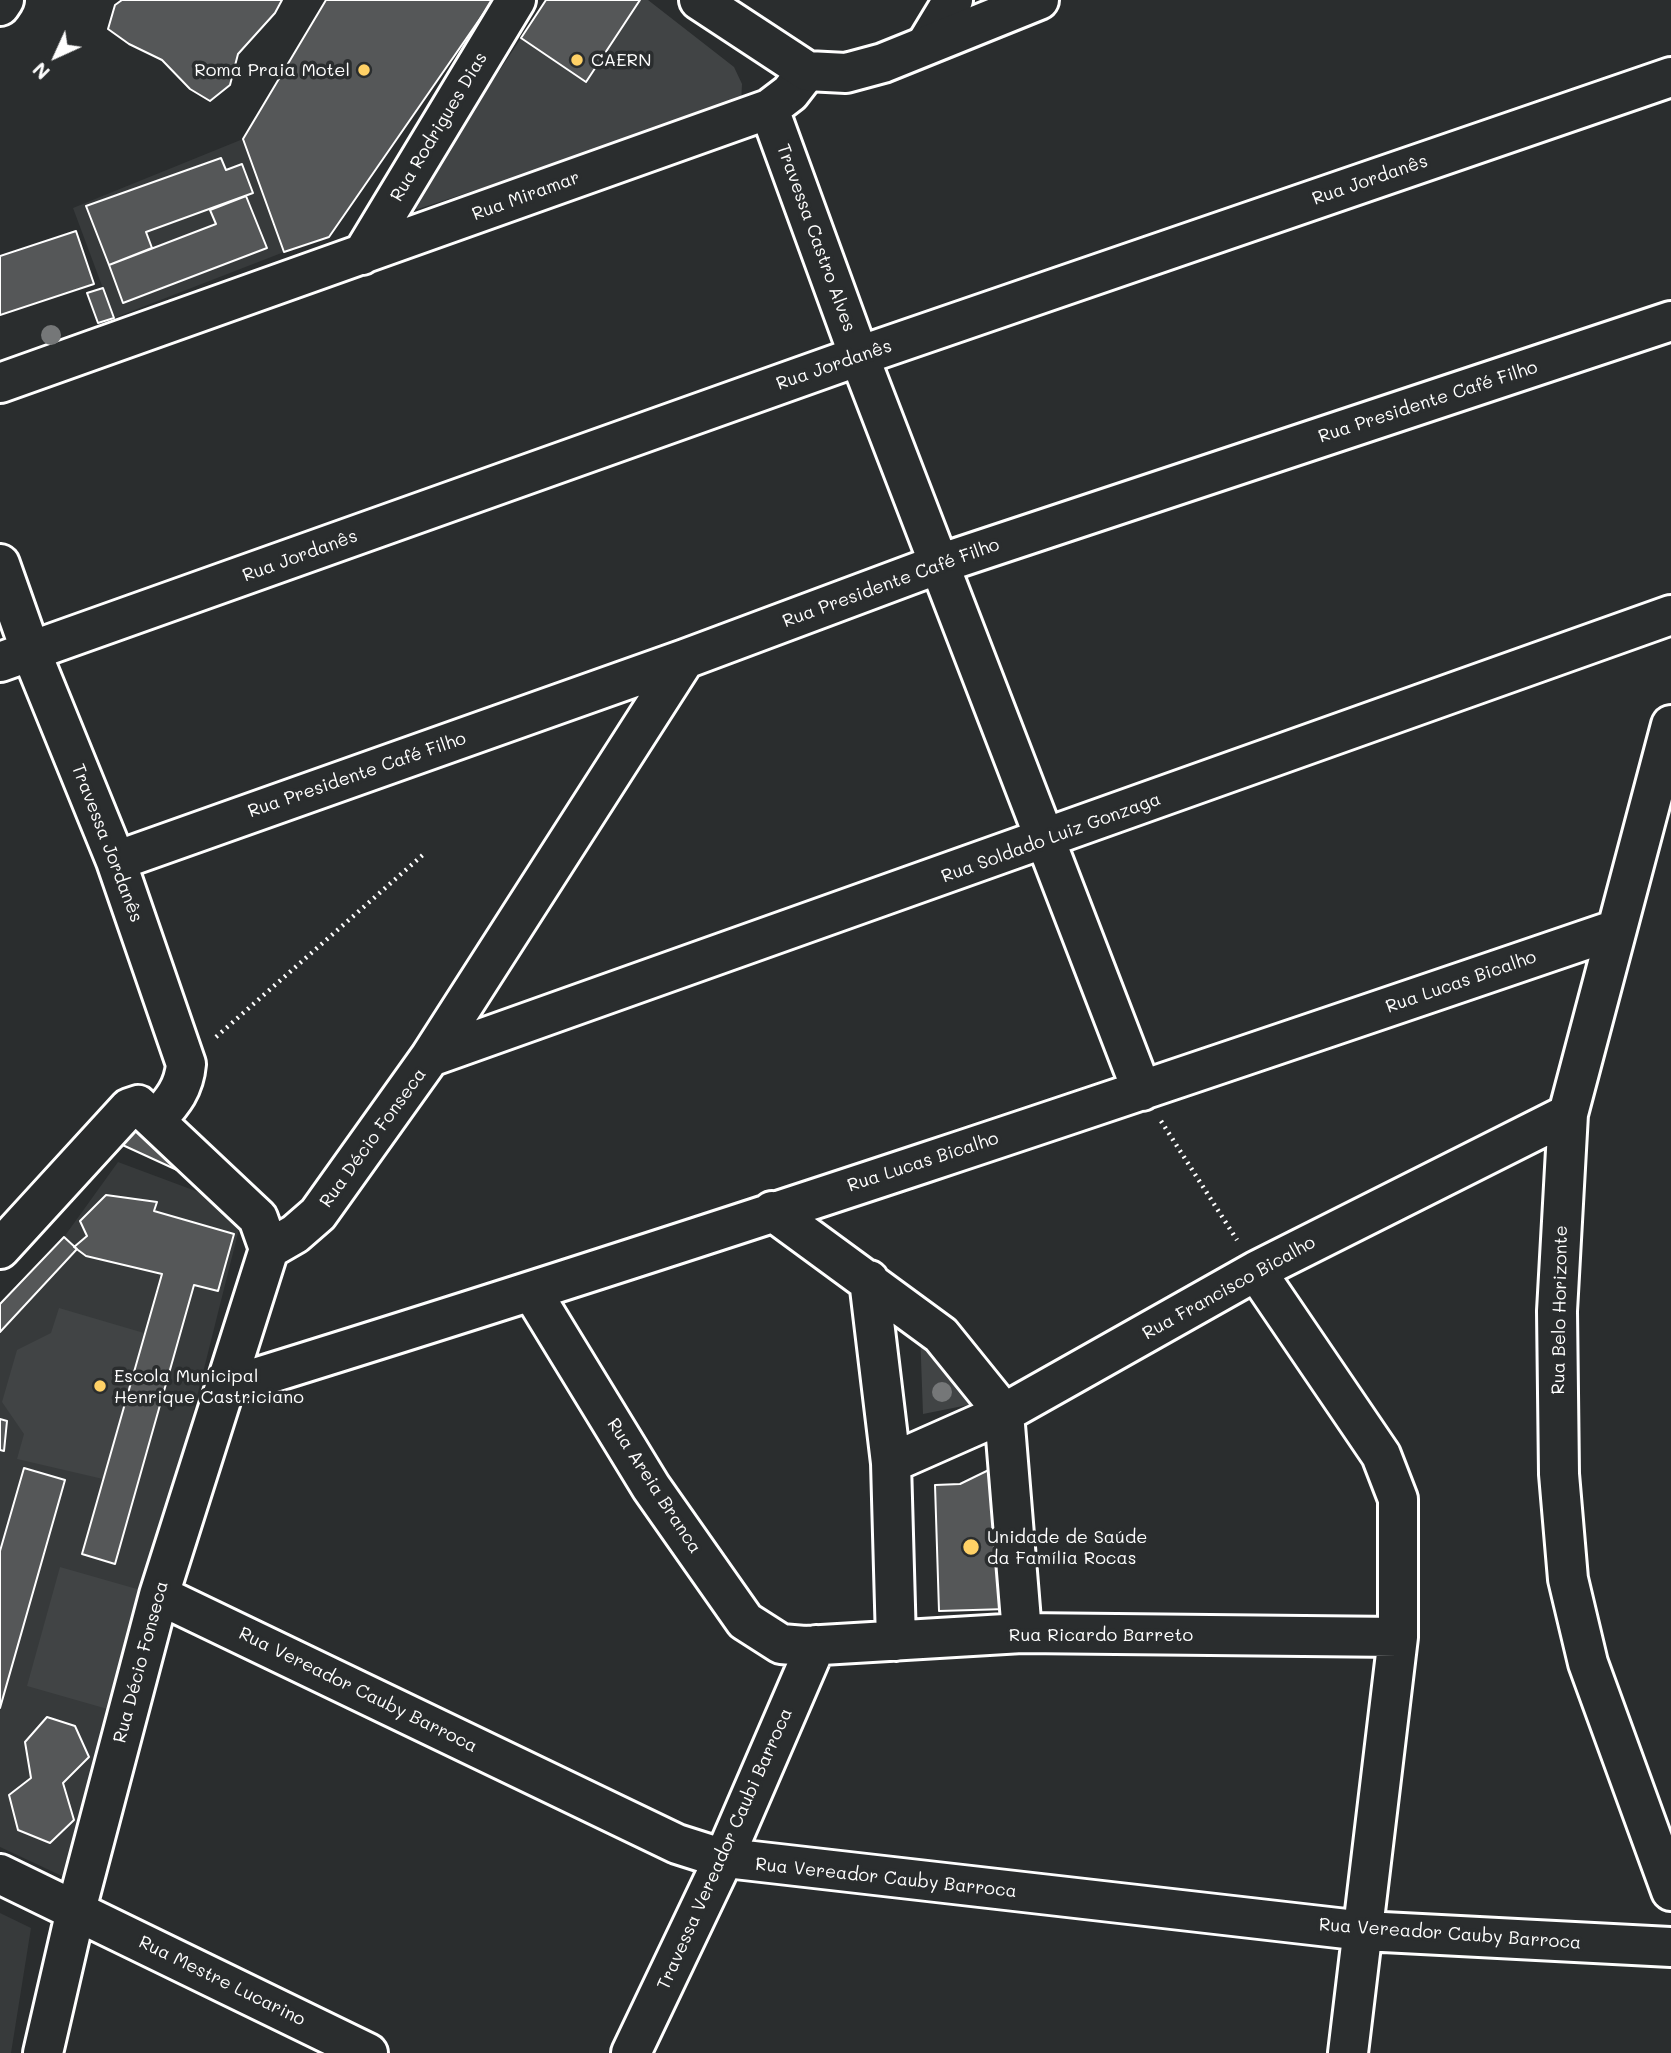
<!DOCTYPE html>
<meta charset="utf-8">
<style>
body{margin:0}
#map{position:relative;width:1671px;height:2053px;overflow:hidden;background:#2a2d2e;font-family:Mali,sans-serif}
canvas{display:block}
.north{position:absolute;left:21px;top:21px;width:70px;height:70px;-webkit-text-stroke:5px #2a2d2e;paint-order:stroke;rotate:225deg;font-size:19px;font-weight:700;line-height:28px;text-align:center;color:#fff}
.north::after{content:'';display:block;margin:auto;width:24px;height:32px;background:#fff;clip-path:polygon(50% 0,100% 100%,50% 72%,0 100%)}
</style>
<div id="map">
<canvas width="1671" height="2053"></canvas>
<div class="north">N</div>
</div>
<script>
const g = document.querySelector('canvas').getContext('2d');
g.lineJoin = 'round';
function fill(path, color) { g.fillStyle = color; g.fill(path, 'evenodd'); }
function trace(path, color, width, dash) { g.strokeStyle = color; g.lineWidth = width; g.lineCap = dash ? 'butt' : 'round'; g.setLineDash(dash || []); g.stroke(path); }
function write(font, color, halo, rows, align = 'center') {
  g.font = font + ' Mali,sans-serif'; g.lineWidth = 7; g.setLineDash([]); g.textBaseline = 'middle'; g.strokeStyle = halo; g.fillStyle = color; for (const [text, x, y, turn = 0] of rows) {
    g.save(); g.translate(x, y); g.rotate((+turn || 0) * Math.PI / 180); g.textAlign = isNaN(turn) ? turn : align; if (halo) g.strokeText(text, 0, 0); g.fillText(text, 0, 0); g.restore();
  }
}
fill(new Path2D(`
 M243 139 284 252 114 318 73 208Z
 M118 1162 244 1209 150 1584 71 1872 62 1876 0 1847V1304L64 1237Z
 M0 1913 31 1928 11 2053H0Z`), '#373a3b');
fill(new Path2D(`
 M640 0H648L734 67 742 84 741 103 418 209 409 208 521 38 586 82Z
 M59 1308 144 1333 103 1479 17 1459 24 1434 2 1402 17 1350 51 1333Z
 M920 1331 973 1404 923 1414Z
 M60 1567 144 1591 111 1710 27 1686Z`), '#414445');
const building = new Path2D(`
 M122 0H282L275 13 238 54 230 85 210 101 190 89 162 60 129 44 108 29 115 5Z
 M326 0H493L329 237 284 252 243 139Z
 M546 0H640L586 82 521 38Z
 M221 158 226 170 242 164 253 193 146 232 152 248 109 265 86 206Z
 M246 196 267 248 123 303 109 265 216 224 210 210Z
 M76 231 94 284 0 315V256Z
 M103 288 114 318 98 323 87 293Z
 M133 1124 201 1181 116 1142Z
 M106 1195 157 1202 154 1211 234 1234 218 1291 194 1285 115 1564 82 1554 162 1274 86 1256 74 1247 87 1236 80 1221Z
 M64 1237 77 1249 0 1332V1304Z
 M0 1419 7 1421 4 1451 0 1450Z
 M1001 1464 1007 1609 939 1611 935 1485 960 1484Z
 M24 1468 65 1480 0 1708V1551Z
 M47 1717 75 1726 89 1757 63 1783 74 1820 50 1843 18 1830 9 1795 31 1778 25 1742Z`);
fill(building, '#555758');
trace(building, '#fff', 2);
const minor = new Path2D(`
 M927 43 953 0
 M769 109 859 356 1142 1091
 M362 255 516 0
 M0 383 769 109 790 93 807 71
 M0 564 31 652 116 861 186 1064C184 1088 173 1101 157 1119
 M0 662 859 356 1671 77
 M1671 725 1568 1114 1557 1311 1559 1474 1568 1579 1588 1663 1671 1891
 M116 861 685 659 939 564 1671 321
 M430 1057 1671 615
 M772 1211 941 1335 1004 1413 1022 1633
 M0 1249 129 1108 138 1105 258 1218 269 1249
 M1256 1271 1381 1455 1398 1499V1637L1348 2053
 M869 1280 891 1463 896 1641
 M532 1292 651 1487 745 1621 781 1644 805 1646 1022 1633 1398 1637
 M226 1387C692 1243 1155 1087 1617 929
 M891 1463 1004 1413 1256 1271 1568 1114
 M159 1595 677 1844 718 1857 1364 1931 1671 1947
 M0 1874 368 2053
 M43 2053 76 1910 159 1595 269 1249 295 1234 318 1214 430 1057 685 659
 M631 2053 724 1858 816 1645`);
const major = new Path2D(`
 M699 0 807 71 846 73 883 63 1039 0
 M0 6 4 0`);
trace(minor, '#fff', 44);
trace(major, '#fff', 44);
trace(new Path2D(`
 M216 1037 425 853
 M1161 1121 1237 1240`), '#fff', 4.5, [2, 5]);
trace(minor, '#2a2d2e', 38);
trace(major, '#2a2d2e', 38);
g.fillStyle = '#757778';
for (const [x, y] of [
 [51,335],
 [942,1392]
]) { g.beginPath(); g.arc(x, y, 10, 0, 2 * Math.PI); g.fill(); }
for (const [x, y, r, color] of [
 [577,60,7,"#ffd166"],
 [364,70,7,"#ffd166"],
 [100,1386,7,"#ffd166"],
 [971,1547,9,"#ffd166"]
]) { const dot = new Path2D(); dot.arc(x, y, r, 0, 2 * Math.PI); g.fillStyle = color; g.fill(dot); trace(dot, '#2a2d2e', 2.5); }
write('18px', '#fff', '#2a2d2e', [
 ["CAERN",591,60],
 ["Roma Praia Motel",350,70,"right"],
 ["Escola Municipal",114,1376],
 ["Henrique Castriciano",114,1397],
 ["Unidade de Saúde",987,1537],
 ["da Família Rocas",987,1558]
], 'left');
write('18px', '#fff', '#2a2d2e', [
 ["Rua Rodrigues Dias",439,127,-59],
 ["Rua Jordanês",1370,180,-19],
 ["Rua Miramar",526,196,-20],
 ["Travessa Castro Alves",816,238,70],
 ["Rua Jordanês",834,365,-19],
 ["Rua Presidente Café Filho",1428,402,-18],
 ["Rua Jordanês",300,556,-20],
 ["Rua Presidente Café Filho",891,583,-20],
 ["Rua Presidente Café Filho",357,775,-19],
 ["Rua Soldado Luiz Gonzaga",1051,838,-20],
 ["Travessa Jordanês",107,843,69],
 ["Rua Lucas Bicalho",1461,982,-19],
 ["Rua Décio Fonseca",373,1138,-54],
 ["Rua Lucas Bicalho",923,1162,-18],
 ["Rua Francisco Bicalho",1229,1288,-29],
 ["Rua Belo Horizonte",1560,1310,-89],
 ["Rua Areia Branca",654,1486,57],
 ["Rua Ricardo Barreto",1101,1635],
 ["Rua Décio Fonseca",141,1662,-75],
 ["Rua Vereador Cauby Barroca",358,1690,26],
 ["Travessa Vereador Caubi Barroca",725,1849,-66],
 ["Rua Vereador Cauby Barroca",886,1878,6],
 ["Rua Vereador Cauby Barroca",1450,1934,4],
 ["Rua Mestre Lucarino",222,1981,26]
]);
</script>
